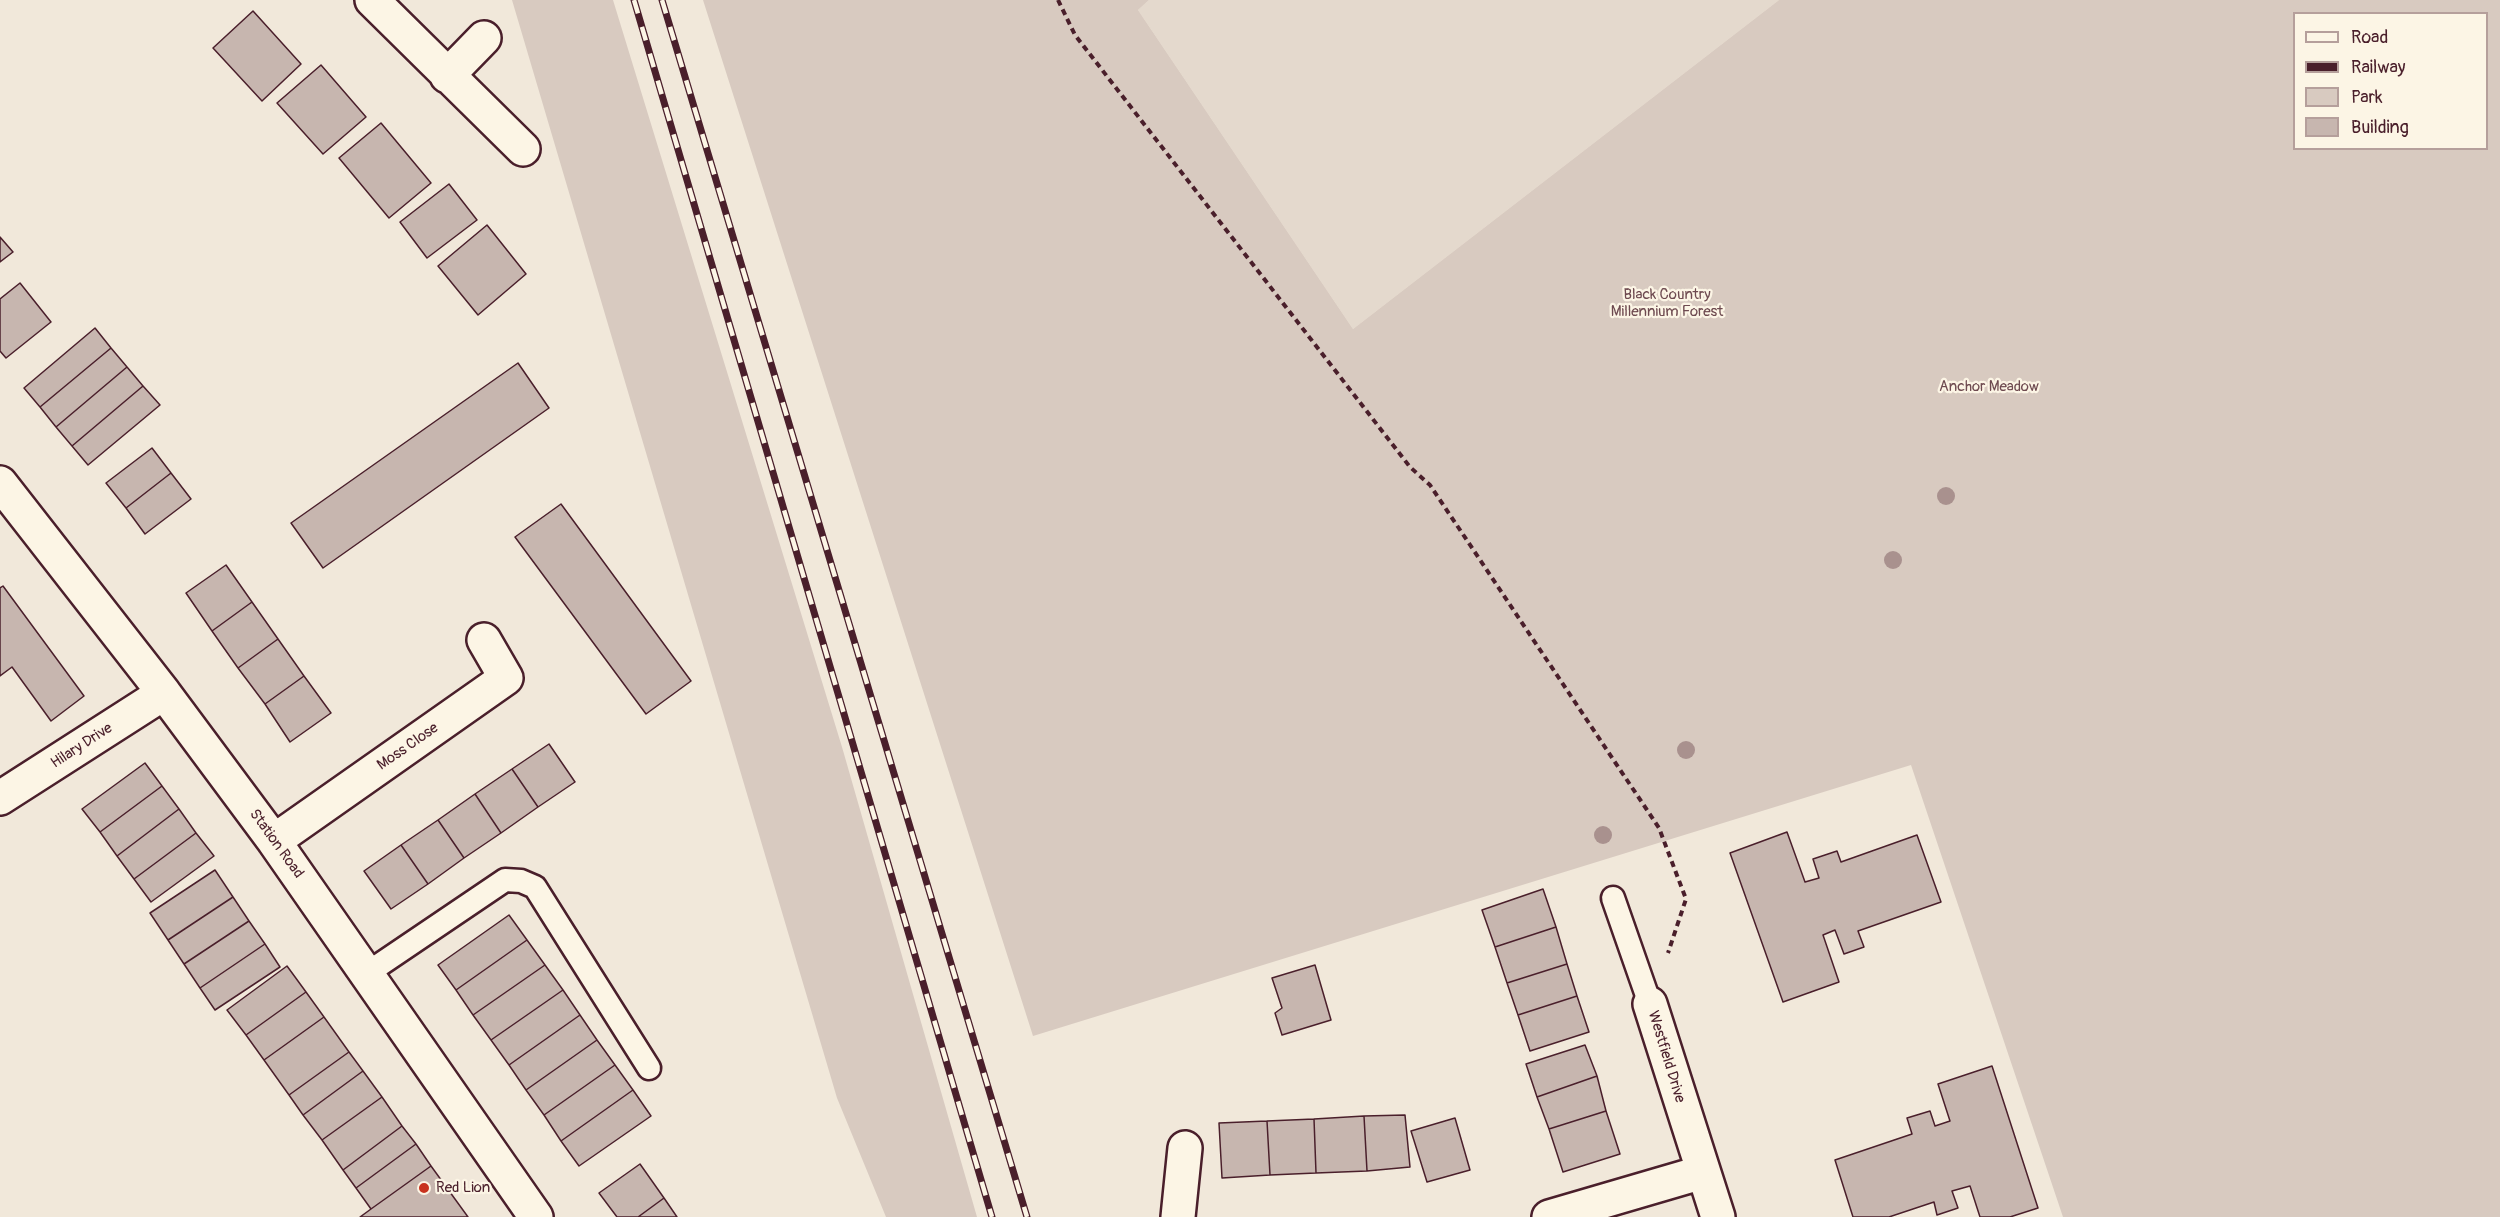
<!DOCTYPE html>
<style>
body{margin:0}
#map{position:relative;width:2500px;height:1217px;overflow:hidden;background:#f1e8da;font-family:Pangolin,sans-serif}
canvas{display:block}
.legend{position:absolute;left:2293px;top:12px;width:195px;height:138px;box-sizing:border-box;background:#fcf5e5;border:2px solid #b59f9b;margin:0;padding:8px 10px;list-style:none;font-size:18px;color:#4a1f2b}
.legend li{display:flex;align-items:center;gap:12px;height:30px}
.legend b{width:30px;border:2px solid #b59f9b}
</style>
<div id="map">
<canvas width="2500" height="1217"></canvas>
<ul class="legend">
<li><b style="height:8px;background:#fcf5e5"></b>Road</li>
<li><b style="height:8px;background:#4a1f2b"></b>Railway</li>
<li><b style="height:16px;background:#d8cac0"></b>Park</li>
<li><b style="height:16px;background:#c7b6af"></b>Building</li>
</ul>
</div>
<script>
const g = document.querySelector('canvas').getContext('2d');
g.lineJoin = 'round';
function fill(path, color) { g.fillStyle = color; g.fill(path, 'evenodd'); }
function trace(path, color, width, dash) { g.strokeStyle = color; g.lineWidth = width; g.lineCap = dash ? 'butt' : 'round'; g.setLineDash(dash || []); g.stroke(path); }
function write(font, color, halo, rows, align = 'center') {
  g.font = font + ' Pangolin,sans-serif'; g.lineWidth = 4.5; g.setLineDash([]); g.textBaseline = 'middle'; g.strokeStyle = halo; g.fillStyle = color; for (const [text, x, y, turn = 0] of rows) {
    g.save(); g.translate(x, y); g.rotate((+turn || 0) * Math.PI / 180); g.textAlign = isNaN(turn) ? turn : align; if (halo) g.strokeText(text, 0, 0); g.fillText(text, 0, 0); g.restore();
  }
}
fill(new Path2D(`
 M1149 0H1779L1353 329 1138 10Z`), '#e4d9cd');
fill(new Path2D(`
 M512 0H613L842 747 977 1217H886L837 1098Z
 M703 0H1149L1138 10 1353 329 1779 0H2500V1217H2063L1911 765 1033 1036ZM2294 14H2486V148H2294Z`), '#d8cac0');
const building = new Path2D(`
 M253 11 301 64 262 101 213 48Z
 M321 65 366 117 323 154 277 103Z
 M381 123 431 183 389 218 339 158Z
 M449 184 477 220 427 258 400 222Z
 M487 225 526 274 478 315 438 266Z
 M0 237 13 252 0 262Z
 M20 283 51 322 6 358 0 351V299Z
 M95 328 111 348 40 407 24 388Z
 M111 348 127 367 56 427 40 407Z
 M518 363 549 408 323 568 291 523Z
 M127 367 143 386 72 446 56 427Z
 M143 386 160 405 88 465 72 446Z
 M152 448 171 473 126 508 106 483Z
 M171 473 191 499 145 534 126 508Z
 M561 504 691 681 646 714 515 537Z
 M226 565 252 602 212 631 186 593Z
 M3 586 84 696 51 721 12 667 0 676V588Z
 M252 602 278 639 238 668 212 631Z
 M278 639 304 676 265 704 238 668Z
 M304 676 331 713 290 742 265 704Z
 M549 744 575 782 538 807 512 769Z
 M145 763 162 786 100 832 82 809Z
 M512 769 538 807 501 833 475 794Z
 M162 786 179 809 117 856 100 832Z
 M475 794 501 833 464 858 438 820Z
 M179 809 196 833 134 879 117 856Z
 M438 820 464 858 428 884 401 845Z
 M1787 832 1805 882 1819 878 1813 859 1837 851 1841 862 1917 835 1941 902 1858 931 1864 947 1844 954 1835 930 1823 935 1839 982 1783 1002 1730 853Z
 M196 833 214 856 151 902 134 879Z
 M401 845 428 884 391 909 364 871Z
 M215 870 233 897 168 940 150 913Z
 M1543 889 1556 927 1495 947 1482 910Z
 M233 897 249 921 184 964 168 940Z
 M509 915 527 940 456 990 438 965Z
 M249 921 265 944 200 988 184 964Z
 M1556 927 1567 964 1507 983 1495 947Z
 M527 940 545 965 473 1015 456 990Z
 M265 944 280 967 215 1010 200 988Z
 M1567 964 1577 996 1518 1015 1507 983Z
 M545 965 563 990 491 1040 473 1015Z
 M1315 965 1331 1020 1282 1035 1275 1013 1282 1008 1272 978Z
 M287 966 306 992 246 1035 227 1010Z
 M563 990 580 1015 509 1065 491 1040Z
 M306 992 324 1017 264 1060 246 1035Z
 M1577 996 1589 1032 1530 1051 1518 1015Z
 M580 1015 597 1040 526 1090 509 1065Z
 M324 1017 349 1052 289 1095 264 1060Z
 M597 1040 615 1065 544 1115 526 1090Z
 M1585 1045 1597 1076 1537 1097 1526 1064Z
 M349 1052 363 1071 303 1115 289 1095Z
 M615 1065 633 1090 561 1141 544 1115Z
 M1992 1066 2038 1208 2010 1217H1980L1970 1186 1952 1191 1958 1208 1937 1215 1934 1202 1889 1217H1853L1835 1160 1912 1134 1907 1118 1930 1111 1935 1126 1950 1121 1938 1084Z
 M363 1071 382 1097 322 1140 303 1115Z
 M1597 1076 1606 1111 1549 1129 1537 1097Z
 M633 1090 651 1116 579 1166 561 1141Z
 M382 1097 402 1126 343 1170 322 1140Z
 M1606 1111 1620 1154 1563 1172 1549 1129Z
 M1405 1115 1410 1167 1367 1171 1364 1116Z
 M1364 1116 1367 1171 1316 1173 1314 1119Z
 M1455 1118 1470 1170 1427 1182 1411 1131Z
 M1314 1119 1316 1173 1270 1175 1267 1121Z
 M1267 1121 1270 1175 1222 1178 1219 1123Z
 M402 1126 416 1144 356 1188 343 1170Z
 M416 1144 431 1166 371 1209 356 1188Z
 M640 1164 664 1198 638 1217H617L599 1193Z
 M431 1166 468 1217H360L371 1209Z
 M664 1198 677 1217H638Z`);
fill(building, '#c7b6af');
trace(building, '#4a1f2b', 1.5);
const service = new Path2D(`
 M1613 898 1650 1004
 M366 974 505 880 521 881 535 887 649 1068`);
const minor = new Path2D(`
 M372 0 523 149
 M447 76 484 38
 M0 483 164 693 274 841 536 1217
 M0 798 164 693
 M274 841 506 678 484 640
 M1650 1004 1718 1217
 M1178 1217 1185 1148
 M1549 1217 1703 1172`);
trace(service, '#4a1f2b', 27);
trace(minor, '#4a1f2b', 38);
trace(new Path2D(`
 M1058 0 1075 35 1410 467 1430 485 1659 828 1686 899 1668 953`), '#4a1f2b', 4, [6, 4.5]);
trace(service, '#fcf5e5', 22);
trace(minor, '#fcf5e5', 33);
const rail = new Path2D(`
 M634 0 992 1217
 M662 0 1027 1217`);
trace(rail, '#4a1f2b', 7);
trace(rail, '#fcf5e5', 4.5, [14]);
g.fillStyle = '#a9918e';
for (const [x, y] of [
 [1946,496],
 [1893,560],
 [1686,750],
 [1603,835]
]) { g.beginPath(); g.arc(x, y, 9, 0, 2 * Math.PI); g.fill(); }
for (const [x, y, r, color] of [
 [424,1188,6,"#c8321e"]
]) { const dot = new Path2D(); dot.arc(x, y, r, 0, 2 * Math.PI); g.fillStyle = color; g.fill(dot); trace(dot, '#fcf5e5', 2); }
write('15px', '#6e4a50', '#fcf5e5', [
 ["Black Country",1667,295],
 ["Millennium Forest",1667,312],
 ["Anchor Meadow",1989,387]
]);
write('15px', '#4a1f2b', '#fcf5e5', [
 ["Hilary Drive",82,746,-33],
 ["Moss Close",408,747,-35],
 ["Station Road",276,844,54],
 ["Westfield Drive",1666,1057,73]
]);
write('15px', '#4a1f2b', '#fcf5e5', [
 ["Red Lion",436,1188]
], 'left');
</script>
